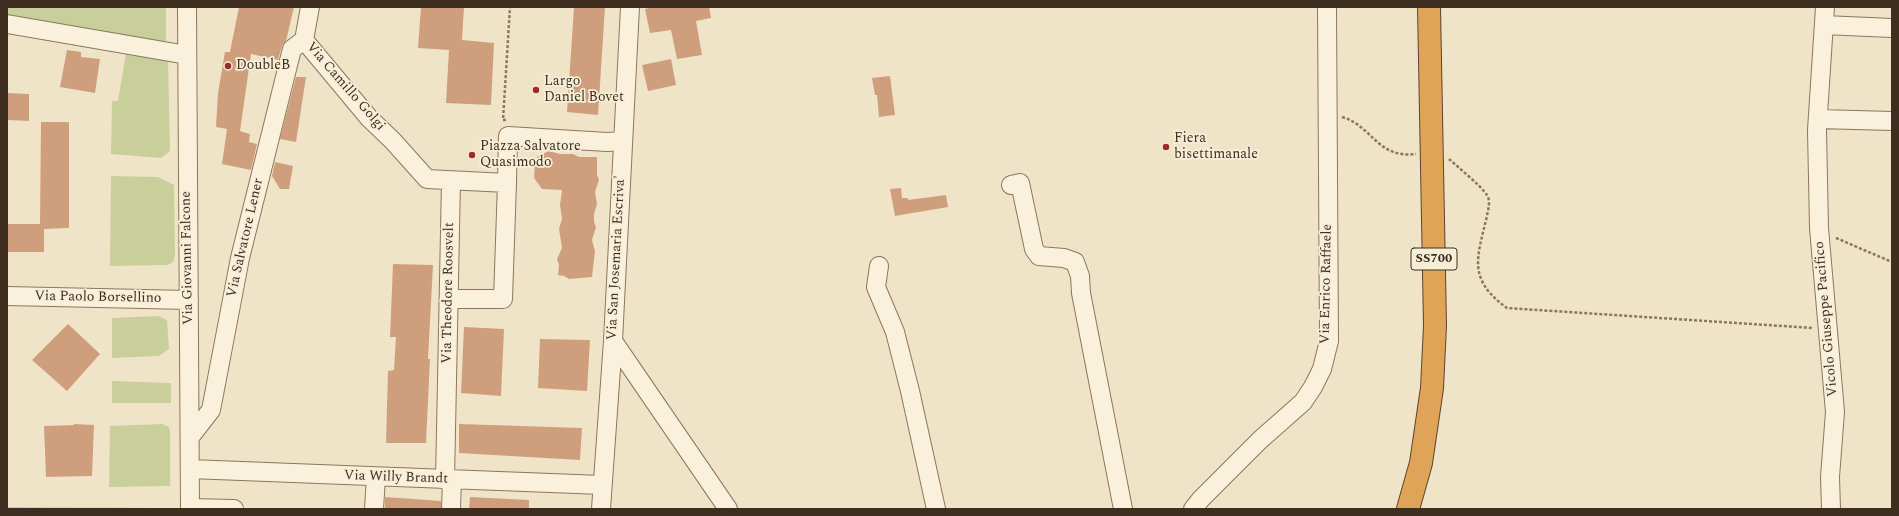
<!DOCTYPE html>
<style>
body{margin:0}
#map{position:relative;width:1899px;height:516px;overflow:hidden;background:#f0e4c8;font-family:Spectral,serif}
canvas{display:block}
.frame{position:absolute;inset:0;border:8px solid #3d2e20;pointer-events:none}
</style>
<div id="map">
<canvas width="1899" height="516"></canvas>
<div class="frame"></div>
</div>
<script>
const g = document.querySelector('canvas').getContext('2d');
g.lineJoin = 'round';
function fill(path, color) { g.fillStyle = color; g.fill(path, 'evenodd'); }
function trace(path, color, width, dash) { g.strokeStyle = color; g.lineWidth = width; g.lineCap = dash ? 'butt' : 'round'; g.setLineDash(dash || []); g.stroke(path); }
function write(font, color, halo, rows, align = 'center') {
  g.font = font + ' Spectral,serif'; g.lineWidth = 3.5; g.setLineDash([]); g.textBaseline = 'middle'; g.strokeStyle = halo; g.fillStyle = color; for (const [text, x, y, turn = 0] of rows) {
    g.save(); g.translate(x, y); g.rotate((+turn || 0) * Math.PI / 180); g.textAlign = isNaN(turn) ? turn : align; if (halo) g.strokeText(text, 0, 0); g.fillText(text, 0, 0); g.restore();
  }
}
fill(new Path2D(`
 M7 7H166V45L7 17Z
 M126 53 168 59 170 149 169 152 161 158 111 154 112 101H118Z
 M111 176 158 177 174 185 175 255 173 262 168 265 110 266Z
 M158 316 167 320 169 349 159 356 112 358V318Z
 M112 381 171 383V403H112Z
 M162 424 169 427 170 433V486L109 487 110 426Z
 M7 507 170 508V509H7Z`), '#c9cf9b');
fill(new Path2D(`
 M239 7H294L286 41 282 46 278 60 251 54 240 131 250 134 249 142 257 144 251 170 222 164 227 129 216 127 218 93 225 52H230Z
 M421 7H464L462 40 494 43 491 105 446 103 449 50 418 48Z
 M574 7H605L598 115 567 112Z
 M652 7H709L711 18 696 21 702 55 677 59 671 30 650 33 645 9Z
 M67 50 81 52V57L100 59 95 93 60 87Z
 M671 59 676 85 648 91 642 65Z
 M890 76 895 115 879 117 877 95H875L872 78Z
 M296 77H306L296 142 280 139Z
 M7 93 29 94V121L7 120Z
 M41 122H69V228L44 229V252H7V224H40Z
 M549 151 560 154H573L579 157H597V175L599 180 595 192 597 204 594 214V222L596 227 592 240 595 251 592 277 569 279 564 276 558 275 559 265 557 259 562 248 559 229 562 219 560 205 562 190 542 189 534 178 535 163 538 156Z
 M275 162 293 166 289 189H280L272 176Z
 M901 188 902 198H908V200L946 195 948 207 895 216 890 189Z
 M393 264 433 265 428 359H430L426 443H386L388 371 394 370 396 337H390Z
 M68 324 100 354 67 391 32 360Z
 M464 327 504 329 501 396 461 393Z
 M540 339 590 340 587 391 538 388Z
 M74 424 94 425 92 476 46 477 44 426 74 425Z
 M459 424 582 428 580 460 459 453Z
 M385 497 441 501V509H385Z
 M470 497 529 500V509H469Z`), '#cf9f7d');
const minor = new Path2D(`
 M187 7 190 509
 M310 7 304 40 369 118 393 141 427 179 507 183 503 299H449
 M1825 7 1817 130 1819 228 1835 412 1830 477 1831 509
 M7 24 187 55
 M1824 25 1892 28
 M1818 119 1892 121
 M507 183 508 136 607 142 623 141
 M1011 185 1020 183 1034 249 1039 256 1064 258 1075 262 1080 276 1081 293 1123 509
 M879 266 876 287 895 332 910 391 936 509
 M7 296 189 300
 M613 341 728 509
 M190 437 211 410 240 258 292 49 304 40
 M190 469 602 485
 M445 480 451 181
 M190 508 234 509
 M374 509 376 477
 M451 509 452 480
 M601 509 613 341 630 7
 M1193 509 1201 499 1260 440 1303 402 1313 387 1322 369 1329 341 1327 7`);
const highway = new Path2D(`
 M1408 509 1421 463 1432 388 1435 326 1429 7`);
trace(minor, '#8d765c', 20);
trace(highway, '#5b4430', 24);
trace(new Path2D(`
 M1342 117C1373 126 1377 159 1416 154
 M506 120H503L510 7
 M1449 159C1459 168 1480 185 1487 195 1491 202 1488 209 1487 216 1477 258 1467 279 1507 308L1813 328
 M1836 238 1892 262`), '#8d765c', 2.5, [3, 2]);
trace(minor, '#faf1dc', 18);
trace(highway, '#e0a458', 22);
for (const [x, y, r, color] of [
 [228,66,4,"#9e2a2b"],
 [536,90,4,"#9e2a2b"],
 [1166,147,4,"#9e2a2b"],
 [472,155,4,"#9e2a2b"]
]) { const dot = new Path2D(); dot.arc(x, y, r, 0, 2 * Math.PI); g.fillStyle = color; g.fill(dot); trace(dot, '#f7eed8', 1.5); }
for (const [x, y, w] of [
 [1434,259,46]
]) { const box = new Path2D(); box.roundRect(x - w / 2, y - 11, w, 22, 3); g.fillStyle = '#f7eed8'; g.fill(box); trace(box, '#3d2e20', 1); }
write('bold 13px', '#3d2e20', null, [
 ["SS700",1434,259]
]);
write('14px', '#3d2e20', '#f7eed8', [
 ["DoubleB",236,66],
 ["Largo",544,82],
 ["Daniel Bovet",544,98],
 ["Fiera",1174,139],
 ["bisettimanale",1174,155],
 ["Piazza Salvatore",480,147],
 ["Quasimodo",480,163]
], 'left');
write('14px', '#3d2e20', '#f7eed8', [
 ["Via Camillo Golgi",345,87,49],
 ["Via Salvatore Lener",246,238,-77],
 ["Via Giovanni Falcone",188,258,-91],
 ["Via San Josemaria Escriva'",617,258,-87],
 ["Via Enrico Raffaele",1327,284,-89],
 ["Via Theodore Roosvelt",449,293,-89],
 ["Via Paolo Borsellino",98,298,1],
 ["Vicolo Giuseppe Pacifico",1827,319,-95],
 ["Via Willy Brandt",396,478,2]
]);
</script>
